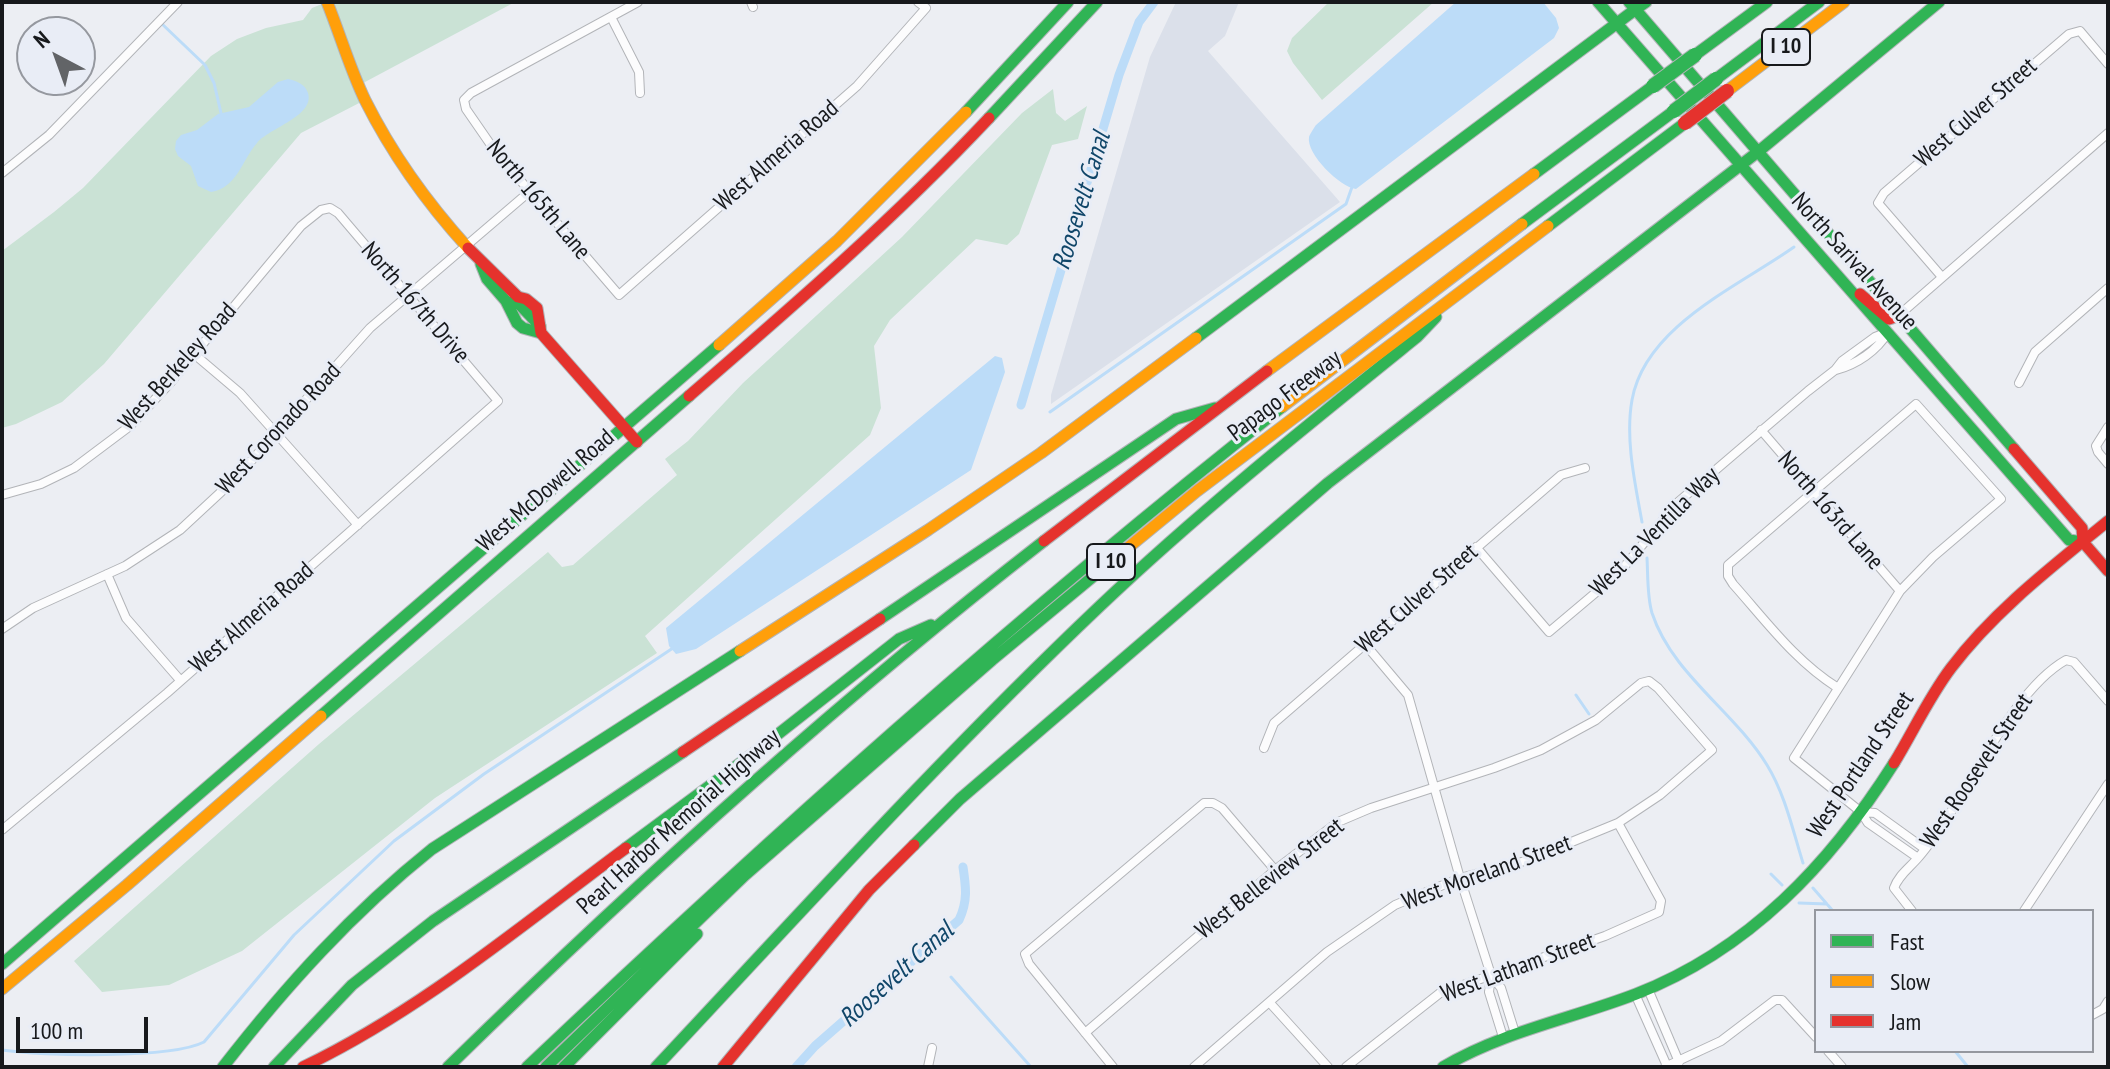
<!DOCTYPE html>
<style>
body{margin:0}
#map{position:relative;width:2110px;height:1069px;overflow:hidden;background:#eceef3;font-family:"PT Sans Narrow",sans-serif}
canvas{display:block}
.frame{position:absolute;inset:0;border:4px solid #17191c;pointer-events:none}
.legend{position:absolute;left:1814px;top:909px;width:280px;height:144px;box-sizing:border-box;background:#e9edf6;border:2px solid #95989f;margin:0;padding:10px 14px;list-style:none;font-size:24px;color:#17191c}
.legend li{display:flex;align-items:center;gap:16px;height:40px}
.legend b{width:40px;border:2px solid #95989f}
.north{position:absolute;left:16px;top:16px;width:80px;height:80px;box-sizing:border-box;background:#e9edf6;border:2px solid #95989f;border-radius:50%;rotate:319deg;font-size:22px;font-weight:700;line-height:32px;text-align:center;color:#17191c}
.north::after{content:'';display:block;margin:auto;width:28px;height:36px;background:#626467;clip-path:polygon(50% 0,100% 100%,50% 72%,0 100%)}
.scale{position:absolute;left:16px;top:1017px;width:132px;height:36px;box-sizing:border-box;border:4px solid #17191c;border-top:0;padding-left:10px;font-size:24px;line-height:28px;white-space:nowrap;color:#17191c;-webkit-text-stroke:6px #e9edf6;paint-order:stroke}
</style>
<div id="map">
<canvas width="2110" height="1069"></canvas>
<div class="frame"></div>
<ul class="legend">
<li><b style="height:10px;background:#30b455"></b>Fast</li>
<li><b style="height:10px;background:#ff9f0a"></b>Slow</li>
<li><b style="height:10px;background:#e5322d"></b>Jam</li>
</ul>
<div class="north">N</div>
<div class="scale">100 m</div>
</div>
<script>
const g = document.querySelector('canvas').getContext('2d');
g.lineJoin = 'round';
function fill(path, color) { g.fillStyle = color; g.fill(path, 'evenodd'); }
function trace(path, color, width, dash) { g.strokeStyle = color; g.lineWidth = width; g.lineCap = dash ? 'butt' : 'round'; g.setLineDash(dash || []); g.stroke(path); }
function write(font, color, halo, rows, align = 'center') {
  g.font = font + ' "PT Sans Narrow",sans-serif'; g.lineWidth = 6; g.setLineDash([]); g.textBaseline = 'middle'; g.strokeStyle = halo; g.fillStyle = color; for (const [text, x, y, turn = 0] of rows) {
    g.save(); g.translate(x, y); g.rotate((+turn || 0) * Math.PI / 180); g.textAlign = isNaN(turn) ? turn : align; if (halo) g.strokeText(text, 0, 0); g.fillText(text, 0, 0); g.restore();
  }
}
fill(new Path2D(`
 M1176 2H1239L1225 36 1208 51 1340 202 1051 404V395L1150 57Z`), '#dbe0ea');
fill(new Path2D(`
 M327 2H515L365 82 358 87 365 100 301 133 104 364 62 402 16 424 2 428V251L54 212 83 188 211 56 237 39 266 28 303 20 312 8Z
 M1329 2H1434L1322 100 1293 63 1287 51 1292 38Z
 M1053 89 1056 113 1065 121 1087 106 1078 139 1052 145 1019 234 1007 245 976 239 890 320 874 346 881 408 870 435 645 636 657 653 435 798 242 951 169 985 102 992 74 961 319 744 548 552 562 567 573 565 677 475 665 459 688 441 743 383 902 237 1022 113Z`), '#cae2d5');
fill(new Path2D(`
 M1456 2H1543L1556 18 1559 28 1554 38 1356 189C1340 187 1306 154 1309 137 1309 136 1315 126 1316 125Z
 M288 79C297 81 305 84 308 93 315 116 269 128 257 143 242 160 237 188 211 192L198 186 191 166 178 156 175 149 176 141 181 135 197 130 218 114 249 107 278 82Z
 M995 356 1002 358 1005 372 971 470 696 649 676 654 669 646 666 628Z`), '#bcdcf8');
trace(new Path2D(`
 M161 23 205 65 214 83 221 113
 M1050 412 1346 204 1352 187
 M1642 522C1635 483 1625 439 1632 400 1645 326 1739 286 1794 247
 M1647 558C1648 575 1647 596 1652 613 1672 674 1734 711 1767 765 1785 794 1793 831 1803 863
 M1576 695 1589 714
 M1771 874 1782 885
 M1813 888 1833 911
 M1799 903 1827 904
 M951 977 1031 1067
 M2 1050C41 1056 171 1059 204 1042L294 935 394 841 484 774 673 648
 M1955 1051 1968 1067`), '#bcdcf8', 3);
trace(new Path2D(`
 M1021 405 1119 75 1139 22 1154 2
 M796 1067 815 1046 959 920C968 901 966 887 963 867`), '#bcdcf8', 9);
const street = new Path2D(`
 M638 2 471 93 464 100 466 109 495 151 619 295 857 86 926 8 918 2
 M751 2 753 7
 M611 17 639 72 640 93
 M2 173 49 135 178 2
 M1942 277 1878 203 1884 193 2069 34 2080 31 2108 64
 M1898 316 2108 133
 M194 354 240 393 358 525
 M1836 370C1857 364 1877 351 1888 332
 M2019 383 2035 352 2108 288
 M2108 427 2096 446 2098 452 2108 464
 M1761 430 1900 591
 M2 495 41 484 74 468 130 426 171 382 301 226 321 210 330 208 338 213 498 401 167 693 2 830
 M1476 547 1549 632 1619 573 1677 503 1808 391 1835 370 1842 361 1875 337 1888 332
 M107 574 126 618 180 680
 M2 629 33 608 125 566 180 530 235 479 370 328 529 192
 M1365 644 1408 695 1460 878 1491 975 1501 988 1515 1033
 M1838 688C1795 661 1766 621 1733 584L1728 576V565L1916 404 2001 499 1933 557 1900 591 1794 758 1861 812 1868 823 1918 858
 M1264 748 1274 723 1561 475 1585 468
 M1861 812 1875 813 1925 849
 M1912 911 1894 888C1898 876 1909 868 1917 859 1927 848 1935 836 1943 824 1976 776 2016 688 2066 660L2074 662 2108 701
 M2024 911 2108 784
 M1491 975 1489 992 1503 1037
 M1648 989 1679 1062
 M1635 994 1667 1066
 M1270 1003 1328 1067
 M2092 1015 2103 1009 2108 1001
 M1085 1033 1275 870 1338 822 1371 808 1494 768 1541 750 1596 720 1641 683 1649 681 1658 688 1712 750 1660 795 1618 823 1525 861 1460 878 1395 905 1327 952 1194 1067
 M1828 1051 1842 1067
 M928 1067 932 1048
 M1113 1067 1029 964 1025 954 1204 803H1213L1222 808 1275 870
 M1346 1067 1440 993 1605 936 1659 912 1661 901 1618 823
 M1665 1067 1721 1041 1775 1000H1782L1816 1037`);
const fast = new Path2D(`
 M1598 2 2069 540 2083 542
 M1629 2 2014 449
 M1636 9 1646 2
 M1695 55 1767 2
 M1716 79 1819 2
 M966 112 1068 2
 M989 118 1097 2
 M1759 151 1939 2
 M1534 174 1653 86
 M1522 224 1674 111
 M1548 226 1685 123
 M481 264 487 279 506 301 517 323 523 328 541 333
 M513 301 518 297 520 305 540 326
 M1196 338 1636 9
 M880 619 1176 419 1215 408
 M321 716 689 396
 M914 845 960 799 1328 483 1759 151
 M626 848 754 753 899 639 931 625
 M2 964 719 345
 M223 1067C286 986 352 913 432 849L740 651
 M274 1067 352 985 433 921 683 752
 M448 1067C638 881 834 704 1044 541
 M527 1067C770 837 1019 614 1282 407
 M546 1067 745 875 992 660 1107 565
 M564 1067 697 934
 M656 1067C802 911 945 753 1100 606 1200 511 1309 424 1417 337L1436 317
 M1443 1067C1504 1031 1571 1019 1636 994 1749 950 1830 864 1894 763`);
const slow = new Path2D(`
 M327 2C340 34 350 69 365 100 392 154 428 204 468 248
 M1727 91 1844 2
 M719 345 837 241 966 112
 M1267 371 1534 174
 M1282 407 1522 224
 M1107 565 1197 491 1548 226
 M740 651 928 530 1041 453 1196 338
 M2 989 127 885 321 716`);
const jam = new Path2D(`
 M468 248 518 297 526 299 537 308 541 333 637 442
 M1860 294 1889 319 1898 316
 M689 396C792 307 895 218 989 118
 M2014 449 2082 528 2083 542 2108 571
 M1044 541 1267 371
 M683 752 880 619
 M1894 763C1913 732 1929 697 1951 668 1994 611 2053 566 2108 521
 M303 1067C420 1011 522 925 626 848
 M723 1067 869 890 914 845`);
trace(street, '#b2b4b8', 10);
trace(fast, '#b2b4b8', 13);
trace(slow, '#b2b4b8', 13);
trace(jam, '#b2b4b8', 13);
trace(street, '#fcfcfd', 8);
trace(fast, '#30b455', 11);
trace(slow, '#ff9f0a', 11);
trace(jam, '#e5322d', 11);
const fastBridge = new Path2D(`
 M1653 86 1695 55
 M1674 111 1716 79`);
const jamBridge = new Path2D(`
 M1685 123 1727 91`);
trace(fastBridge, '#b2b4b8', 16, []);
trace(jamBridge, '#b2b4b8', 16, []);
trace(fastBridge, '#30b455', 14);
trace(jamBridge, '#e5322d', 14);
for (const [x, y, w] of [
 [1786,47,48],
 [1111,562,48]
]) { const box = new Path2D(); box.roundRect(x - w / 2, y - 18, w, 36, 6); g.fillStyle = '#e9edf6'; g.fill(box); trace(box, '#17191c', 2); }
write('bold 22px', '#17191c', null, [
 ["I 10",1786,47],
 ["I 10",1111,562]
]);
write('24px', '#17191c', '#e9edf6', [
 ["West Culver Street",1976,113,-41],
 ["West Almeria Road",777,156,-41],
 ["North 165th Lane",538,200,50],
 ["North Sarival Avenue",1854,262,48],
 ["North 167th Drive",415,303,49],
 ["West Berkeley Road",178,367,-48],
 ["Papago Freeway",1285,396,-37],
 ["West Coronado Road",279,429,-47],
 ["West McDowell Road",546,491,-41],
 ["North 163rd Lane",1830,511,49],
 ["West La Ventilla Way",1655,532,-45],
 ["West Culver Street",1417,599,-41],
 ["West Almeria Road",252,618,-41],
 ["West Portland Street",1861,765,-56],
 ["West Roosevelt Street",1977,771,-56],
 ["Pearl Harbor Memorial Highway",679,822,-42],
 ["West Moreland Street",1487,873,-20],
 ["West Belleview Street",1270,879,-38],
 ["West Latham Street",1518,968,-20]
]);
write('italic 26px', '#104669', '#e9edf6', [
 ["Roosevelt Canal",1082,201,-73],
 ["Roosevelt Canal",897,975,-42]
]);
</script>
